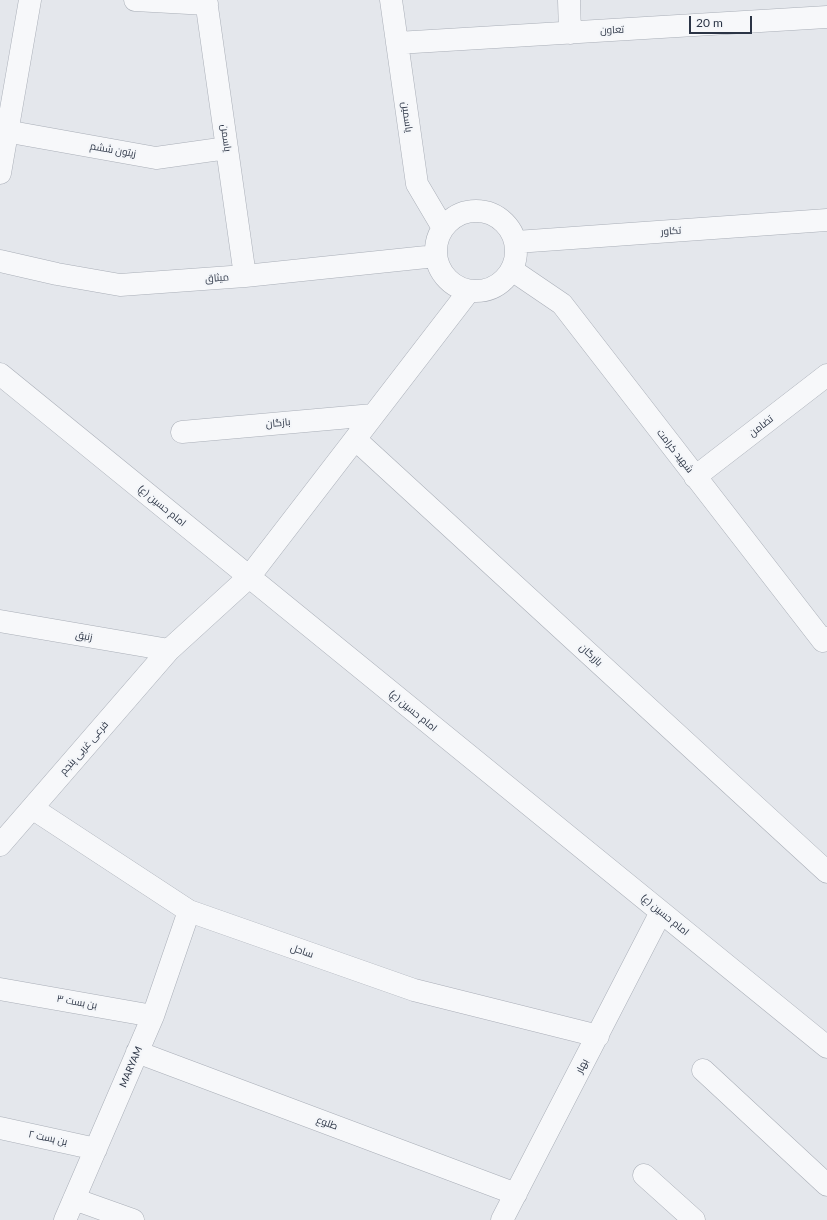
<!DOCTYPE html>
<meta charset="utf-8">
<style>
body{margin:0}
#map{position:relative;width:827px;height:1220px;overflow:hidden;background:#e4e7ec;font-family:Lato,sans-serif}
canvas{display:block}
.scale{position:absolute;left:689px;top:16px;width:63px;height:18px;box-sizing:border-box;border:2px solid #2b3445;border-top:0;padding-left:5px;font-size:12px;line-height:14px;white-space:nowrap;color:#2b3445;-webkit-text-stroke:3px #f4f6f9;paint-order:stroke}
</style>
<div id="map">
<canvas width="827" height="1220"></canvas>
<div class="scale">20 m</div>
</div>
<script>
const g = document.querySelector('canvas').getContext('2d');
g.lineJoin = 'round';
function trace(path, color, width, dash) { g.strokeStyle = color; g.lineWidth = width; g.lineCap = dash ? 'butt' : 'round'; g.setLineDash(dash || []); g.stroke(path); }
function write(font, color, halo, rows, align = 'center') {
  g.font = font + ' Lato,Cairo,sans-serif'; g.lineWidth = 4; g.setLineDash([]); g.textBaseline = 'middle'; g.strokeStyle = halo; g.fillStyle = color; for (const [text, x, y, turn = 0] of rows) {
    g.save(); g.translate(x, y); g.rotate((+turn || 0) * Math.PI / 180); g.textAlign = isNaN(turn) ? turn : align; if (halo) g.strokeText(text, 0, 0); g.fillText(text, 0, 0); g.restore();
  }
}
const minor = new Path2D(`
 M135 0 207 4
 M206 0 245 276
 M391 0 417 184 443 228
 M569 0 570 33
 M397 43 827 17
 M0 130 156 158 227 148
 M0 173 30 0
 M436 251a40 40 0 1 1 80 0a40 40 0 1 1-80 0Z
 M516 242 827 220
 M0 261 57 274 120 285 245 276 436 256
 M512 270 562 304 823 641 827 638
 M0 374 827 1047
 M182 432 373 415
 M355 439 827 872
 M695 477 827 375
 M0 621 169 650
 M32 808 189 911 414 990 598 1036
 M0 845 169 650 249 577 469 291
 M0 989 153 1016
 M137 1052 516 1194
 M703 1070 827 1185
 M0 1128 96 1149
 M644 1175 694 1220
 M74 1199 133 1220
 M65 1220 153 1016 189 911
 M502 1220 661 912`);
trace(minor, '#a9aeb7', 23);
trace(minor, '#f7f8fa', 22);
write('10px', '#2b3445', '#f4f6f9', [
 ["تعاون",612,30,-3],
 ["یاسمین",407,117,82],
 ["یاسمن",226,138,82],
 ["زیتون ششم",113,150,10],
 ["تکاور",671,231,-4],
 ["میثاق",217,278,-4],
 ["بازگان",278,423,-5],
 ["تضامن",761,426,-38],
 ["شهید کرامت",675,451,52],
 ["امام حسین (ع)",162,506,39],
 ["زنبق",84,636,10],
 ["بازرگان",591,655,43],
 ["امام حسین (ع)",413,711,39],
 ["فرعی غربی پنجم",84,748,-49],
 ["امام حسین (ع)",665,915,39],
 ["ساحل",302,951,19],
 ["بن بست ۳",77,1002,10],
 ["بهار",582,1066,-63],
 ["MARYAM",131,1067,-67],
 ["طلوع",327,1123,20],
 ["بن بست ۲",48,1138,12]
]);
</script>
